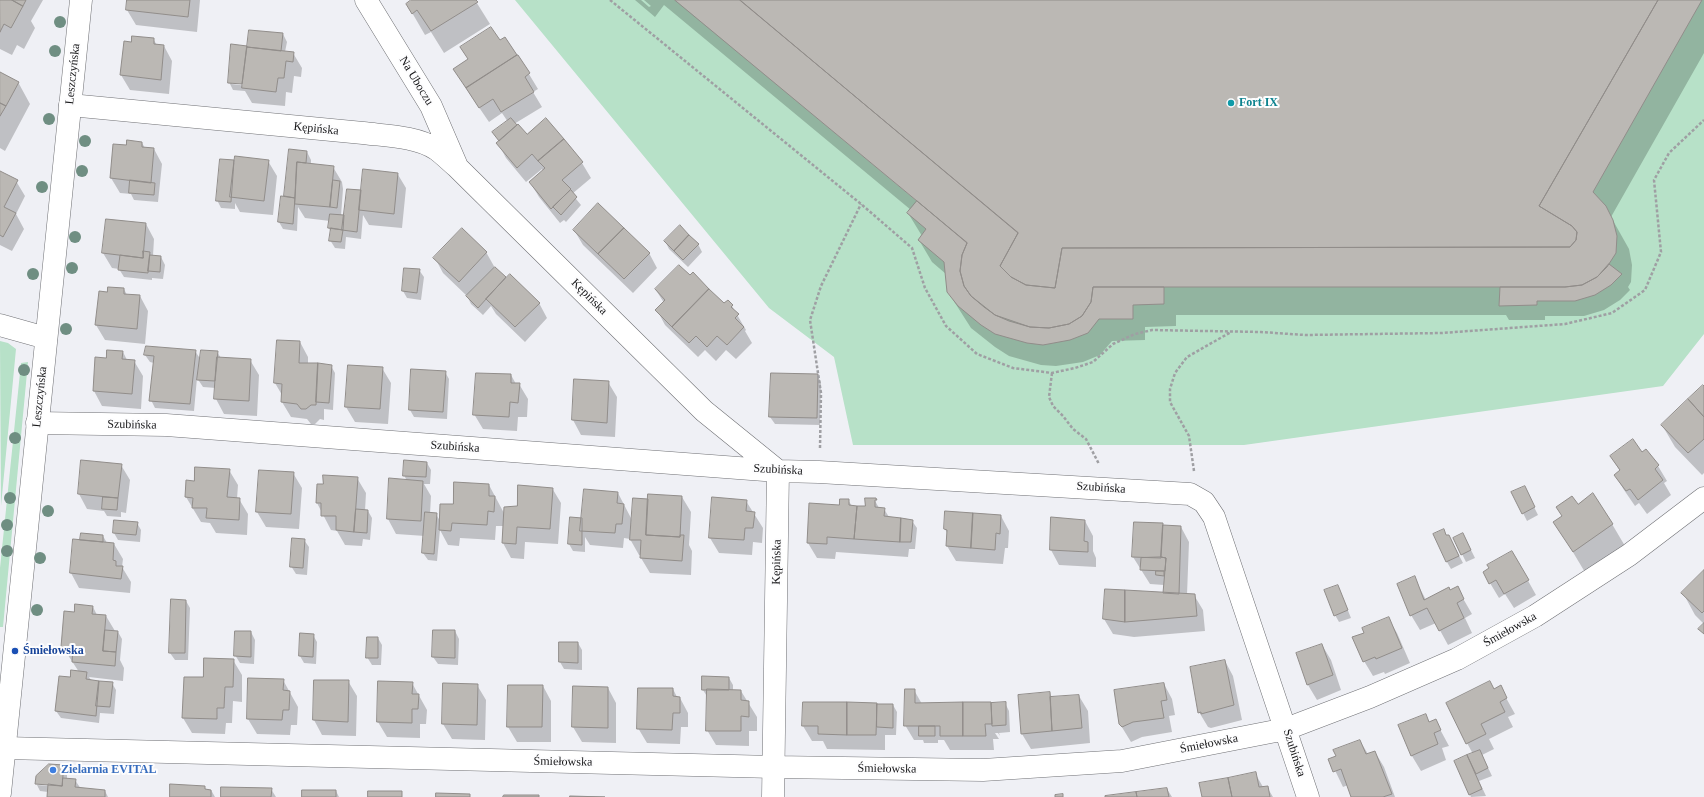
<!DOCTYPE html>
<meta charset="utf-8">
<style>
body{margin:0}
canvas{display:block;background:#eff0f5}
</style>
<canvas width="1704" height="797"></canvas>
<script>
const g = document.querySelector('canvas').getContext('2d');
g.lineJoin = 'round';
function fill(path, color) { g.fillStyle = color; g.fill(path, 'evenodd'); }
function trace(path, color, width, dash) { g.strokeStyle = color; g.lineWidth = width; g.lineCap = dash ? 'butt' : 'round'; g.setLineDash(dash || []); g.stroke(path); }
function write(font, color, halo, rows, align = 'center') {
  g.font = font + ' "Times New Roman",serif'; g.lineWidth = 4; g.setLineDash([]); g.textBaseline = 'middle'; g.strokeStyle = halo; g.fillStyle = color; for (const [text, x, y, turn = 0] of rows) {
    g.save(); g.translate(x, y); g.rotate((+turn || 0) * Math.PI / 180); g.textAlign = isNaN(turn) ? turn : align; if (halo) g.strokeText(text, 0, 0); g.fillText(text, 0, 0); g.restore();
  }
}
fill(new Path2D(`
 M515 0H1704V334L1663 386 1244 445H853L834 357 769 308Z
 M0 341 8 343 16 349 1 506Z
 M28 362 3 627H0V568L21 363Z`), '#b7e1c8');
fill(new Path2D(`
 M0 0H43L31 21 35 28 24 49 17 45 12 55 0 49Z
 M128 0H200L197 32 136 25 127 10Z
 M411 0H475L490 24 444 53 431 32 425 35 407 4 412 1Z
 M635 0H641L649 7 651 6 644 0H1704V53L1611 217 1629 249 1632 265 1631 282 1628 287 1630 290 1620 300 1604 310 1584 316H1545V320H1509L1506 315H1176V326L1145 327V340L1112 341 1100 355 1083 362 1056 366 1041 365 1009 356 995 347 971 328 948 292 946 274 932 262 919 240 922 236 908 213 911 210 664 5 655 17Z
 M283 34 287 42 285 52 293 53 302 68 301 77 294 76 292 93 286 92 285 106 252 103 245 91 233 90 229 82 232 45 248 47ZM232 82 247 84V86L232 84Z
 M153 39 157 45 164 46 172 61 169 94 130 90 121 75 132 43Z
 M499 42 518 56 538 89 533 92 542 107 514 124 527 135 546 119 582 163 591 178 572 194 581 205 566 222 564 220 560 223 539 197 530 182 543 171 542 169 526 182 506 158 498 143 508 122 502 113 489 122 463 84Z
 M0 73 18 82 30 104 5 151 0 148Z
 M142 143 145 148 154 149 162 164 158 202 134 200 131 194 120 193 111 178 127 146Z
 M290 150 307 152 311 160V165L333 167 342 182 343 189 341 216H345L362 191 397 173 406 188 402 228 369 225 363 215 361 239 346 237 345 249 335 248 330 240 331 232 329 228 330 221 305 218 298 207 297 231 283 229 279 222 285 197Z
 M233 161 235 164 268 161 277 176 273 215 240 212 235 203V209L221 208 217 200Z
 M0 172 16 181 25 196 16 214 24 229 12 251 0 245Z
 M106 220 146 224 154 239 153 256 161 257 165 265 163 279 152 278V280L124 277 119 269 112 268 103 253Z
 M574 230 649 253 657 268 633 293 583 245Z
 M665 241 698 244 702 252 688 267 669 249Z
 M486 252 495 268 506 279 539 303 547 318 525 342 496 314 491 306 483 315 471 304 467 296 443 273 435 258Z
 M419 270 424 277 421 300 407 298 403 291Z
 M124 289 127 295 140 296 148 311 145 344 105 340 96 325 108 293Z
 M656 290 732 306 746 330 745 331 752 343 736 359 726 350 716 361 705 350 698 357 665 325 657 310 664 303Z
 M300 342 308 357V364L331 366 335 373 333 410 324 409V420L320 419 315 424H311L307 419 291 417 282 402V395L275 383Z
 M195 351 201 360 217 352 221 358 250 360 259 375 257 416 224 414 216 399V388L203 387 197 378 194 411 155 408 151 400 154 363 150 362 145 355Z
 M123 352 127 360 134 361 143 376 141 409 102 406 94 391Z
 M382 368 391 383 388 424 355 422 346 407Z
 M445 372 449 379 447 419 414 417 410 410Z
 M511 375 516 384H519L528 399 527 417H518L517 431 483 429 474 414Z
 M817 375 821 382 820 425 775 424 770 417Z
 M608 382 617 397 615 437 581 435 573 420Z
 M1704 387V473L1702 475 1675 447 1662 425Z
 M1646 451 1658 466 1667 481 1664 483 1671 495 1647 514 1639 503 1635 506 1624 490 1615 475 1620 471 1611 457 1642 453Z
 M427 463 431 470 430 484H424L431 496 430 514H436L440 521 454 505 489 485 505 515 552 488 561 503 558 544 525 542 524 559 511 558 503 543 504 526H496L495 540 460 538 459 546 448 545 440 530 437 561 428 560 423 553 425 536 396 534 388 519 390 480 407 481 404 475Z
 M121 465 130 480 126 513 121 512V517L107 516 104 511 87 509 79 494Z
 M229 470 238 485 237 499H239L248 514 247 535 216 533 210 523 201 522 186 497 195 482Z
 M293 473 302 488 299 529 266 527 257 512Z
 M357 478 366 493 365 511H368L372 518 370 540 363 539 362 546 345 545 337 531 331 530 317 503Z
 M618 493 632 520 649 500 682 497 691 512 689 545 692 551 691 575 650 573 641 558V555H639L630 539 624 538 623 548 590 545 585 537V552L573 551 569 544 571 518 582 519Z
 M1528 495 1538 515 1527 521 1523 513Z
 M874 499 879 508 884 509 889 517 912 521 917 528 915 549H909L908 557 836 552 835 559 817 558 808 543 840 506 848 500 852 506 866 507Z
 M746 501 763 528 762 543 753 542 752 555 719 553 710 538Z
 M1001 516 1009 531 1008 548H1005L1003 564 956 561 947 546 948 535 945 529Z
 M1085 521 1093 536V551L1096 558V567L1059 565 1051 550Z
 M1555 522 1612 524 1625 546 1586 574Z
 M137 523 141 530 140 542 118 540 114 533Z
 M1162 524 1164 527H1181L1189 542 1187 595H1194L1203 610 1205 631 1134 637 1113 634 1104 619 1164 594V585L1150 584 1133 557Z
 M103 536 107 543 114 544 123 559 122 567 131 582 130 593 79 588 71 573 74 540 82 541Z
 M1447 536H1449L1463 563 1451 569 1447 562Z
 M304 540 309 547 307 575 296 574 291 566Z
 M1467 542 1475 558 1466 562 1462 554Z
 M1512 552 1536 595 1514 608 1505 594 1499 598 1484 573Z
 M1704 572V624L1695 615 1683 593Z
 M1414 577 1426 600 1457 588 1472 614 1465 618 1472 633 1448 645 1436 623 1420 630 1411 615 1398 584Z
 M1338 586 1351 618 1339 622 1335 615Z
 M186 601 190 608 188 660H175L170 653Z
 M93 607 97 615 106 616 115 631 118 632 122 639 120 660 124 668 123 681 89 677 91 680 112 683 116 690 114 714 100 713 99 723 61 718 56 711 71 679 79 672 62 646 75 613Z
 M1388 618 1397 633 1410 663 1385 674 1384 672 1373 676 1364 661 1366 633Z
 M455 631 459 639 458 665 438 664 433 657Z
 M251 632 255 640 254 664 240 663 235 655Z
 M313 635 317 642 316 664 304 663 300 656Z
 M378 638 382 645 381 665H372L367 657Z
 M578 643 582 650V670L564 669 560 662Z
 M1322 645 1331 660 1341 690 1317 700 1308 685 1297 654Z
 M233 660 242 675V702L233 701 232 723H226L225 734 192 733 183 718 204 678Z
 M1225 661 1233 676 1242 720 1211 728 1208 727 1199 712Z
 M729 678 733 685V691H741L757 717V731H749V746L716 745 707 730 708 698 703 690Z
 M283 680 298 707 297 725H291L290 735 257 734 248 719Z
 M315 681H348L357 696 356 736 322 735 314 720Z
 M379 682 412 683 427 710 426 724H420V738L387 737 378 722Z
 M1164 684 1172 699 1175 715 1169 716 1172 732 1142 737 1131 742 1120 724Z
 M477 685 486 700 485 740 452 739 443 724Z
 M543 686 551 701V742H517L508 727Z
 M574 687 608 688 616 703V743L582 742 573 727Z
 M1500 687 1515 714 1508 717 1513 727 1489 739 1494 749 1482 755 1492 776 1479 781 1486 796 1471 797 1455 762 1473 754 1467 743Z
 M673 689 677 697 680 698 688 713V727H681L680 744 647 743 638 728Z
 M914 690 922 704 1005 703 1009 711 1010 732 999 733 1000 736 998 733H995L999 739H993L994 750H950L944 740H938V743H924L923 740H914L905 725Z
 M1050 693 1052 698 1079 696 1088 711 1090 743 1031 749 1022 734Z
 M877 704 893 705 897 712 896 735H885V750L827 749 823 741H812L803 726Z
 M1425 715 1430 723 1435 720 1449 746 1442 748 1446 760 1421 771 1412 756 1400 725Z
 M1360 741 1368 754 1375 752 1384 767 1395 797H1352L1348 785 1343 787 1330 760 1337 757Z
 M63 766 67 773V779L75 780 81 789 105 791 108 797H48V792L40 791 37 785 49 786Z
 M1255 773 1263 787H1267L1273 797H1203Z
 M204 787 206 790H211L215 797H171Z
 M271 789 276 797H222Z
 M1167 789 1172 797H1106Z
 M336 791 339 797H303Z`), '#0003');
const building = new Path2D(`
 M0 0H12L23 6 11 28 4 24 0 32Z
 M12 0H26L23 6Z
 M127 0H190L188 17 126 10Z
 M411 0H476L478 2 431 31 417 10 412 14 406 4Z
 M675 0H740L1018 233 1000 266 1011 277 1026 285 1055 288 1062 248 1570 247 1576 240 1577 232 1572 226 1539 206 1658 0H1702L1593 192 1606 206 1613 220 1617 236 1616 253 1607 267 1597 277 1582 285 1565 287H1093L1091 302 1082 316 1069 324 1049 328 1030 327 1009 321 995 315 984 307 971 296 964 286 960 271 962 255 967 243Z
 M740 0H1658L1539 206 1572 226 1577 232 1576 240 1570 247 1062 248 1055 288 1026 285 1011 277 1000 266 1018 233Z
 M491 27 500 40 505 37 517 55 466 88 453 69 468 59 460 47Z
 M249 30 283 33 281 51 247 47Z
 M132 36 154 38V44L164 45 161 80 120 75 124 41 131 42Z
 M231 44 247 46 242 84 228 83Z
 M247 47 294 52 293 62 286 61 284 78H278L276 92 242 88Z
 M517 55H518L530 73 525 77 534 92 501 112 493 99 479 108 466 88Z
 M0 72 19 82 6 106 0 103Z
 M0 103 6 106 0 116Z
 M511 118 517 125 499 141 492 132Z
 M546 118 564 139 538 161 532 154 517 168 496 143 518 124 527 134Z
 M564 139 583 162 562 180 571 189 551 209 529 182 545 168 538 161Z
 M127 140 142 142V147L154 148 151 183 110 178 113 144 126 145Z
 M289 149 307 151 306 163 297 162 295 198 284 196Z
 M235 156 269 160 264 201 230 197Z
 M220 159 234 160 231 202 216 201Z
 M297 162 334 166 330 207 295 204Z
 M363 169 398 173 394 214 359 210Z
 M0 171 18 180 4 207 16 213 3 237 0 235Z
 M130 180 155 183 154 195 129 193Z
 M333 180 340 181 337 208 330 207Z
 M347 189 361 190 357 232 342 230Z
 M571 190 577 197 561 215 553 207Z
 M281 196 295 198 293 224 278 222Z
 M917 201 967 243 962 255 960 271 964 286 971 296 995 315 1030 327 1049 328 1069 324 1082 316 1091 302 1093 287H1164V304L1133 305V319H1099L1088 333 1070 340 1043 345 1027 343 995 334 981 325 958 306 947 292 944 262 918 240 926 229 907 213Z
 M598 203 624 228 598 254 573 230Z
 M330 214 344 215 343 230 328 228Z
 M106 219 146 223 143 258 102 253Z
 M680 225 689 235 674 251 664 241Z
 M331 228 343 230 341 242 329 241Z
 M462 228 487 252 459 282 433 258Z
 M624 228 650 253 624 279 598 254Z
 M689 235 699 244 683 260 674 251Z
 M143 251 150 252 148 273 118 270 120 255 143 258Z
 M150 255 161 256 160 272 148 271Z
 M1609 264 1622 274 1611 285 1595 295 1575 301H1537V305L1499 306 1500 287H1565L1582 285 1597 277Z
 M679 265 690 275 693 272 709 289 672 327 655 310 665 300 655 289Z
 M495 267 506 277 478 308 466 296Z
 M404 268 420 269 417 293 402 291Z
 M510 274 540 303 515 327 486 299Z
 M108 287 124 288V294L140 295 137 329 95 325 99 291 107 292Z
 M709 289 724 303 728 300 733 305 731 307 739 314 735 318 744 327 727 345 717 336 707 347 696 336 689 343 672 327Z
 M277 340 300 341 299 363H318L316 405H311L306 409H301L297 404 281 402 282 384 274 383Z
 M146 346 196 350 190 404 149 401 154 356 144 355Z
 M107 350 123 351 122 359 135 360 132 394 93 391 95 357 106 358Z
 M201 350 218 351 215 381 197 380Z
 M217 357 251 359 249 401 214 399Z
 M318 363 332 365 329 403 316 402Z
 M348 365 383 367 380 409 345 407Z
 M411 369 446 371 443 412 409 410Z
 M476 373 511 374V383H520L518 403 510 402 509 417 473 415Z
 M771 373 818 374 817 418 769 417Z
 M574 379 609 381 607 423 572 420Z
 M1703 385 1704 386V417L1688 399Z
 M1688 399 1704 417V439L1688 453 1661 425Z
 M1633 439 1642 452 1646 449 1659 465 1655 469 1663 480 1638 500 1630 489 1626 491 1614 475 1620 470 1610 456Z
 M81 460 122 464 118 498 78 494Z
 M404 460 427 462 426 477 403 476Z
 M195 467 230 469 227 497 240 498 239 520 206 518 207 508H192L193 498 185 497 186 480 194 481Z
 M259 470 294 472 291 514 256 512Z
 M323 475 358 477 354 532 336 530V516H321V503H316L317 484H323Z
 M389 478 423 481 421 521 387 519Z
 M454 482 489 484V496H495L494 512 488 511 487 525 452 523 451 531 439 530 440 504H453Z
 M518 485 553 488 550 529 517 527 516 544 502 543 504 507 517 506Z
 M1525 486 1535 507 1522 514 1511 492Z
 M584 489 618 492 617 503 624 504 622 524H616L615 533 580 531Z
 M1593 493 1613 524 1573 552 1553 522 1562 516 1556 507 1572 496 1578 504Z
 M648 494 682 496 680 537 646 535Z
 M103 497 118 498 117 510 102 509Z
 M712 497 747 500 746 511 755 512 753 528H745L744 540 709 538Z
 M633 498 648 499 646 535 680 537V535H684L682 561 640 558 641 540H630Z
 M865 498H876L877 500H875V507L885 508 884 516 901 518 900 542 854 539 857 506H865Z
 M840 499H849V505L857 506 854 539 827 537V544L807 543 809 503 839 505Z
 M356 509 368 510 367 533 354 532Z
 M945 511 973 513 971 548 946 546 947 530 944 529Z
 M425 512 437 513 434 554 422 553Z
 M973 513 1001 515 1000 534 996 533 995 550 971 548Z
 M570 517 582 518V545L568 544Z
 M1051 517 1085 520 1084 541 1088 542V552L1050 550Z
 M901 518 913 520 911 542H900Z
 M114 520 138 522 136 535 113 533Z
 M1134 522 1163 523 1161 558 1132 557Z
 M1163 525 1181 526 1179 594 1163 593 1166 558 1161 557Z
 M1444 529 1446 535H1449L1459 556 1446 562 1433 534Z
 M81 533 103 535V542L80 540Z
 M1463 533 1471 550 1461 555 1453 538Z
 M292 538 305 539 303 568 290 567Z
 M73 539 114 543 113 560 116 561V566H123L121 579 70 573Z
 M1512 551 1529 580 1504 594 1496 580 1489 584 1483 572 1489 568 1487 565Z
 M1161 557 1166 558 1165 571 1140 570 1141 558Z
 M1704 570V611L1702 613 1681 593Z
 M1156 571H1164V576L1156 575Z
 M1415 576 1424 600 1449 587 1450 590 1458 586 1464 599 1457 603 1464 618 1439 631 1427 608 1410 616 1397 584Z
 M1338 585 1348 610 1334 616 1324 590Z
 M1105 589 1125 590V622L1103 619Z
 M1125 590 1195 594 1197 616 1125 622Z
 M171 599 186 600 185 653H169Z
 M75 604 93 606 92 614 106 615 103 651 116 652 115 666 72 662 73 648 61 647 64 611 74 612Z
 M1389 617 1402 648 1376 659 1375 657 1363 662 1352 637 1364 633 1362 628Z
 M1704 623V634L1698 629Z
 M105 630 118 631 116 652 103 651Z
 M433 630H455V658L432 657Z
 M235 631H251V657L234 656Z
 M300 633 314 634 313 657 299 656Z
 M367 637H378V658H366Z
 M559 642H578V663L559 662Z
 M1322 644 1333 675 1307 685 1296 653Z
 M204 658 234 659 233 687H225L224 708H217V719L182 718 184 677H203Z
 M1225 660 1234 705 1201 714V712L1198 713 1190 667Z
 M71 670 87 672 86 679 99 681 96 716 55 711 59 676 70 677Z
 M702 676 729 677V690H702Z
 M248 678 284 679 283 690 290 691 289 710H283L282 720 247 719Z
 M314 680H349L348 722 313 720Z
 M99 681 113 682 110 707 96 706Z
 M378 681 413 682 412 694H419L418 709H412V723L377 722Z
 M1490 681 1494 689 1501 685 1507 698 1500 702 1505 712 1481 724 1486 734 1466 744 1446 703Z
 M443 683 478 684 477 725 442 724Z
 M1164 683 1167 700 1161 701 1164 718 1133 722 1122 727 1119 724 1114 690Z
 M508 685H543L542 727H507Z
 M573 686 608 687V728L572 727Z
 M638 688H673V696L680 697V713H673L672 730 637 729Z
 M707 689 741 690V700L749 701V717L741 716V731H706Z
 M905 689H915V703L963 702V736H940V726H904Z
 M1050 692 1052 731 1021 734 1018 695Z
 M1079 695 1082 728 1052 731 1050 697Z
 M803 702H847V735L818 734V726H802Z
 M847 702 877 703 876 735H847Z
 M963 702H991L992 724H985L986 736H963Z
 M1006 702V725L992 726 991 703Z
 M877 704H893V728L877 727Z
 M1426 714 1429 722 1436 719 1441 730 1434 733 1438 744 1411 756 1398 725Z
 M919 726H935V736H919Z
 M1360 740 1366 754 1375 751 1392 794 1383 797H1351L1341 769 1333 772 1328 759 1336 756 1333 750Z
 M1480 750 1488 768 1476 774 1467 755Z
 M1467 755 1482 789 1469 795 1454 761Z
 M49 764 64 765 62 786 35 784 36 776Z
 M1256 772 1259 787 1268 786 1270 797H1232L1228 778Z
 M63 778 76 779 75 787 105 790V797H47L48 784 62 786Z
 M1228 778 1232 797H1202L1199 783Z
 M170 784 205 786V789L211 790V797H170Z
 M221 787 272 788 271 797H221Z
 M1167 788 1169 797H1137L1136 792Z
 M302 790H336V797H302Z
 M368 791H402V797H368Z
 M1136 792 1137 797H1105V796Z
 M436 793 470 794V797H436Z
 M1063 794V797H1055V795Z
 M504 795H539V797H503Z
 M570 796 605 797H570Z`);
fill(building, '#bbb8b4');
trace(building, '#918d8a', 1);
const street = new Path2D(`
 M366 0 431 106 456 164
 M70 105 363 133C386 136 416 136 436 149 443 154 450 161 457 167L704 411 778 471 773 797
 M0 325 46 338
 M37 423 166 425 778 471 819 472 1190 494 1204 502 1214 517 1308 797
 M5 748 774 767 983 770 1122 761 1286 729 1370 697 1457 659 1535 616 1629 555 1704 498`);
const secondary = new Path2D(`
 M0 793 81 0`);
trace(street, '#707175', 23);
trace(secondary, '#707175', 23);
trace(new Path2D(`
 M610 0 861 204 912 248 925 288 946 326 977 354 1013 368 1052 373 1075 368 1093 362 1113 344 1135 334 1152 330 1261 332 1305 335 1442 333 1565 324 1612 313 1645 290 1661 252 1654 180 1669 153 1704 120
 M1052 373 1049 397 1053 406 1063 416 1073 429 1086 439 1099 464
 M820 448 821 393 810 320 821 286 861 204
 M1194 471 1189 436 1170 402V389L1175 373 1187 357 1231 332`), '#9f9fa3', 2.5, [3, 2]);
trace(street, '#fff', 22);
trace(secondary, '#fff', 22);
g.fillStyle = '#6f8e82';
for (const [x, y] of [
 [60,22],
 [55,51],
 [49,119],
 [85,141],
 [82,171],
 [42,187],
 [75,237],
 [72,268],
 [33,274],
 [66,329],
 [24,370],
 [15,438],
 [10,498],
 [48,511],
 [7,525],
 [7,551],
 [40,558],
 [37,610]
]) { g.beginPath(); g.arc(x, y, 6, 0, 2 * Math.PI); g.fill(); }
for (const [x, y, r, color] of [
 [1231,103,4,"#0f9aa8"],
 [15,651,4,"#1a4fb4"],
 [53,770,4,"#3f7fe0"]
]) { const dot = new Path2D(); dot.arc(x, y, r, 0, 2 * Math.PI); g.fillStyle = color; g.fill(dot); trace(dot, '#fdfdfe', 1.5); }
write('12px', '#161618', '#fdfdfe', [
 ["Leszczyńska",73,74,-84],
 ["Na Uboczu",416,81,59],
 ["Kępińska",316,129,6],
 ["Kępińska",589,297,45],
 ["Leszczyńska",40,397,-84],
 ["Szubińska",132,425,1],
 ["Szubińska",455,447,4],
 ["Szubińska",778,470,3],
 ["Szubińska",1101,488,4],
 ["Kępińska",777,562,-89],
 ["Śmiełowska",1510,630,-29],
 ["Śmiełowska",1209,744,-11],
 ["Szubińska",1294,753,72],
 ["Śmiełowska",563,762,1],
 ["Śmiełowska",887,769,1]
]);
write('bold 12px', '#0d838f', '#fdfdfe', [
 ["Fort IX",1239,103]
], 'left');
write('bold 12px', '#164399', '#fdfdfe', [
 ["Śmiełowska",23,651]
], 'left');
write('bold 12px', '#366cbe', '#fdfdfe', [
 ["Zielarnia EVITAL",61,770]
], 'left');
</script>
